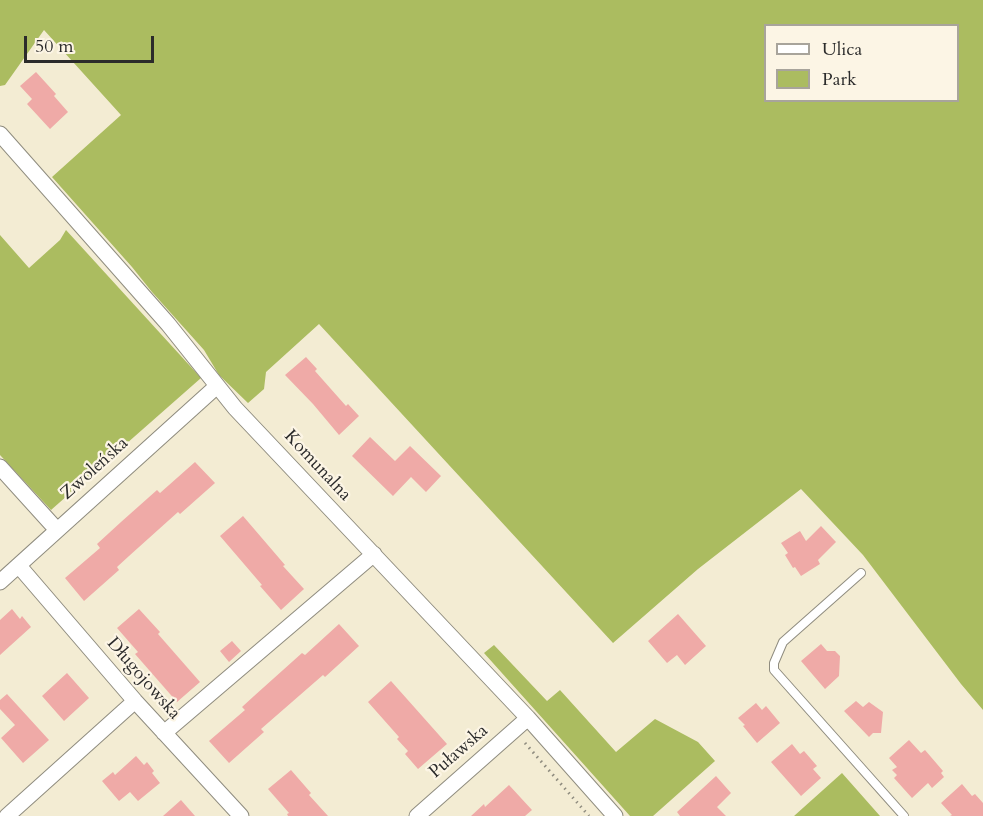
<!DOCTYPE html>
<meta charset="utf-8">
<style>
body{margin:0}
#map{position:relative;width:983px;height:816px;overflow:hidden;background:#f3ecd3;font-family:Cardo,serif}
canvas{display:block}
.legend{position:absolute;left:764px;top:24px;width:195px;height:78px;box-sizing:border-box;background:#fcf5e5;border:2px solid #a8a49b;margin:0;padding:8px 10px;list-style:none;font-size:18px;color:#2b2b2b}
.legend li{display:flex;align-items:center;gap:12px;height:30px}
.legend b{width:30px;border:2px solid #a8a49b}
.scale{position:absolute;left:24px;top:36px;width:130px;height:27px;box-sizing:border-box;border:3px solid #2b2b2b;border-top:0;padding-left:8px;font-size:18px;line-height:21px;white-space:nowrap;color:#2b2b2b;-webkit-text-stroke:4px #fcf5e5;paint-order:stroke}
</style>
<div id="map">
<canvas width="983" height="816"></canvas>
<ul class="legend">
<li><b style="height:8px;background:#fff"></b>Ulica</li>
<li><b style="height:16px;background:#abbc60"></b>Park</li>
</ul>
<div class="scale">50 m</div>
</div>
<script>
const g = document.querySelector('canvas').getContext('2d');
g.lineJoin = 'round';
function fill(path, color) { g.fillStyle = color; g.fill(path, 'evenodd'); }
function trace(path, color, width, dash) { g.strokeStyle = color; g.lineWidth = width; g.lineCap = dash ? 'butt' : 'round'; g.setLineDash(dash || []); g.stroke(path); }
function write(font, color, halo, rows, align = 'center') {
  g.font = font + ' Cardo,serif'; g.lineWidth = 4.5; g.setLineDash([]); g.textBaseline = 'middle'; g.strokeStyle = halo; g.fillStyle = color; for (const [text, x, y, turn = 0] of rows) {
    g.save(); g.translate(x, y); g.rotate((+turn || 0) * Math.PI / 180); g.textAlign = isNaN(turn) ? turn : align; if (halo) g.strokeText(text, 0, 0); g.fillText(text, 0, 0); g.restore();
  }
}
fill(new Path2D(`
 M0 0H983V710L961 684 863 555 801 489 698 569 613 643 319 324 266 372 264 389 248 403 219 375 204 350 152 292 132 267 52 177 121 115 44 30 5 85 0 86ZM766 26H958V100H766Z
 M66 230 201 378 51 510 0 455V235L29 268 60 240Z
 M494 645 547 701 560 690 616 752 655 719 698 742 715 761 653 816H630L484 653Z
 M842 773 880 816H794Z`), '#abbc60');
fill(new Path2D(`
 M36 72 56 94 54 96 68 112 50 129 27 104 32 99 20 86Z
 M306 357 317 369 315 371 346 406 348 404 359 416 339 435 313 404 285 375Z
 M370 437 395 461 410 446 441 476 426 492 411 477 393 496 352 456Z
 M195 462 215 483 180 514 178 512 129 556 117 567 119 570 84 601 65 578 100 548 97 544 121 522 157 490 160 493Z
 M243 516 285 565 283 566 304 589 281 610 260 586 262 585 220 536Z
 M821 526 836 542 818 560 820 564 801 576 795 567 793 568 785 555 788 553 781 543 800 531 806 541Z
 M12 609 20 619 22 616 31 627 0 655V620Z
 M139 609 160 632 158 634 200 682 177 702 135 654 138 652 117 628Z
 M678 614 706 646 685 665 677 655 667 663 648 641Z
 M339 624 359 646 325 677 323 675 261 729 264 732 229 763 209 741 245 710 242 707 254 696 302 653 305 655Z
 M232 641 241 651 229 662 220 651Z
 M821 644 827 651H835L840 656 839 676 825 689 801 661Z
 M67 673 89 698 64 721 42 696Z
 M391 681 447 744 418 769 405 754 408 751 397 739 399 737 368 702Z
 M7 694 49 740 23 763 1 738 15 725 0 709V700Z
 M856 701 863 707 869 702 883 712 881 733H873L869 737 844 711Z
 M756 703 762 710 766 706 780 723 757 743 743 726 745 725 738 718Z
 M909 740 921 753 925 750 943 771 941 773 944 777 932 788 928 783 912 798 894 778 897 775 892 770 897 767 889 758Z
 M792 744 800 754 804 751 817 766 813 769 821 778 801 796 771 762Z
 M136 756 144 765 147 762 154 771 152 773 160 783 138 801 130 792 119 801 102 781 113 772 115 775Z
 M291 770 311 793 309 795 328 816H288L287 814 289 813 268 789Z
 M716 776 731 793 717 807 726 816H680L677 812Z
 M962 784 972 796 975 794 983 803V816H950L952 815 941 803Z
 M509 785 532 810 525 816H471L484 804 485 807Z
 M181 800 195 816H163Z`), '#efaaa7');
const lane = new Path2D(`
 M861 573 783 642 774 663V670L904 816`);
const street = new Path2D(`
 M0 134 168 324 235 408 528 718 615 816
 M0 467 57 530
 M19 566 135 701 241 816
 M0 582 217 386
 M164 733 374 554
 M7 816 135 701
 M417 816 528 718`);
trace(lane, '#8f8c7f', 10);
trace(street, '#8f8c7f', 17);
trace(new Path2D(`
 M525 743 589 816`), '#8f8c7f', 3, [1.5, 4.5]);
trace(lane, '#fff', 8);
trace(street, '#fff', 15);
write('18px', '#2b2b2b', '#fcf5e5', [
 ["Komunalna",317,466,47],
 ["Zwoleńska",95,469,-42],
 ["Długojowska",143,679,49],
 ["Puławska",459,752,-41]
]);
</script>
